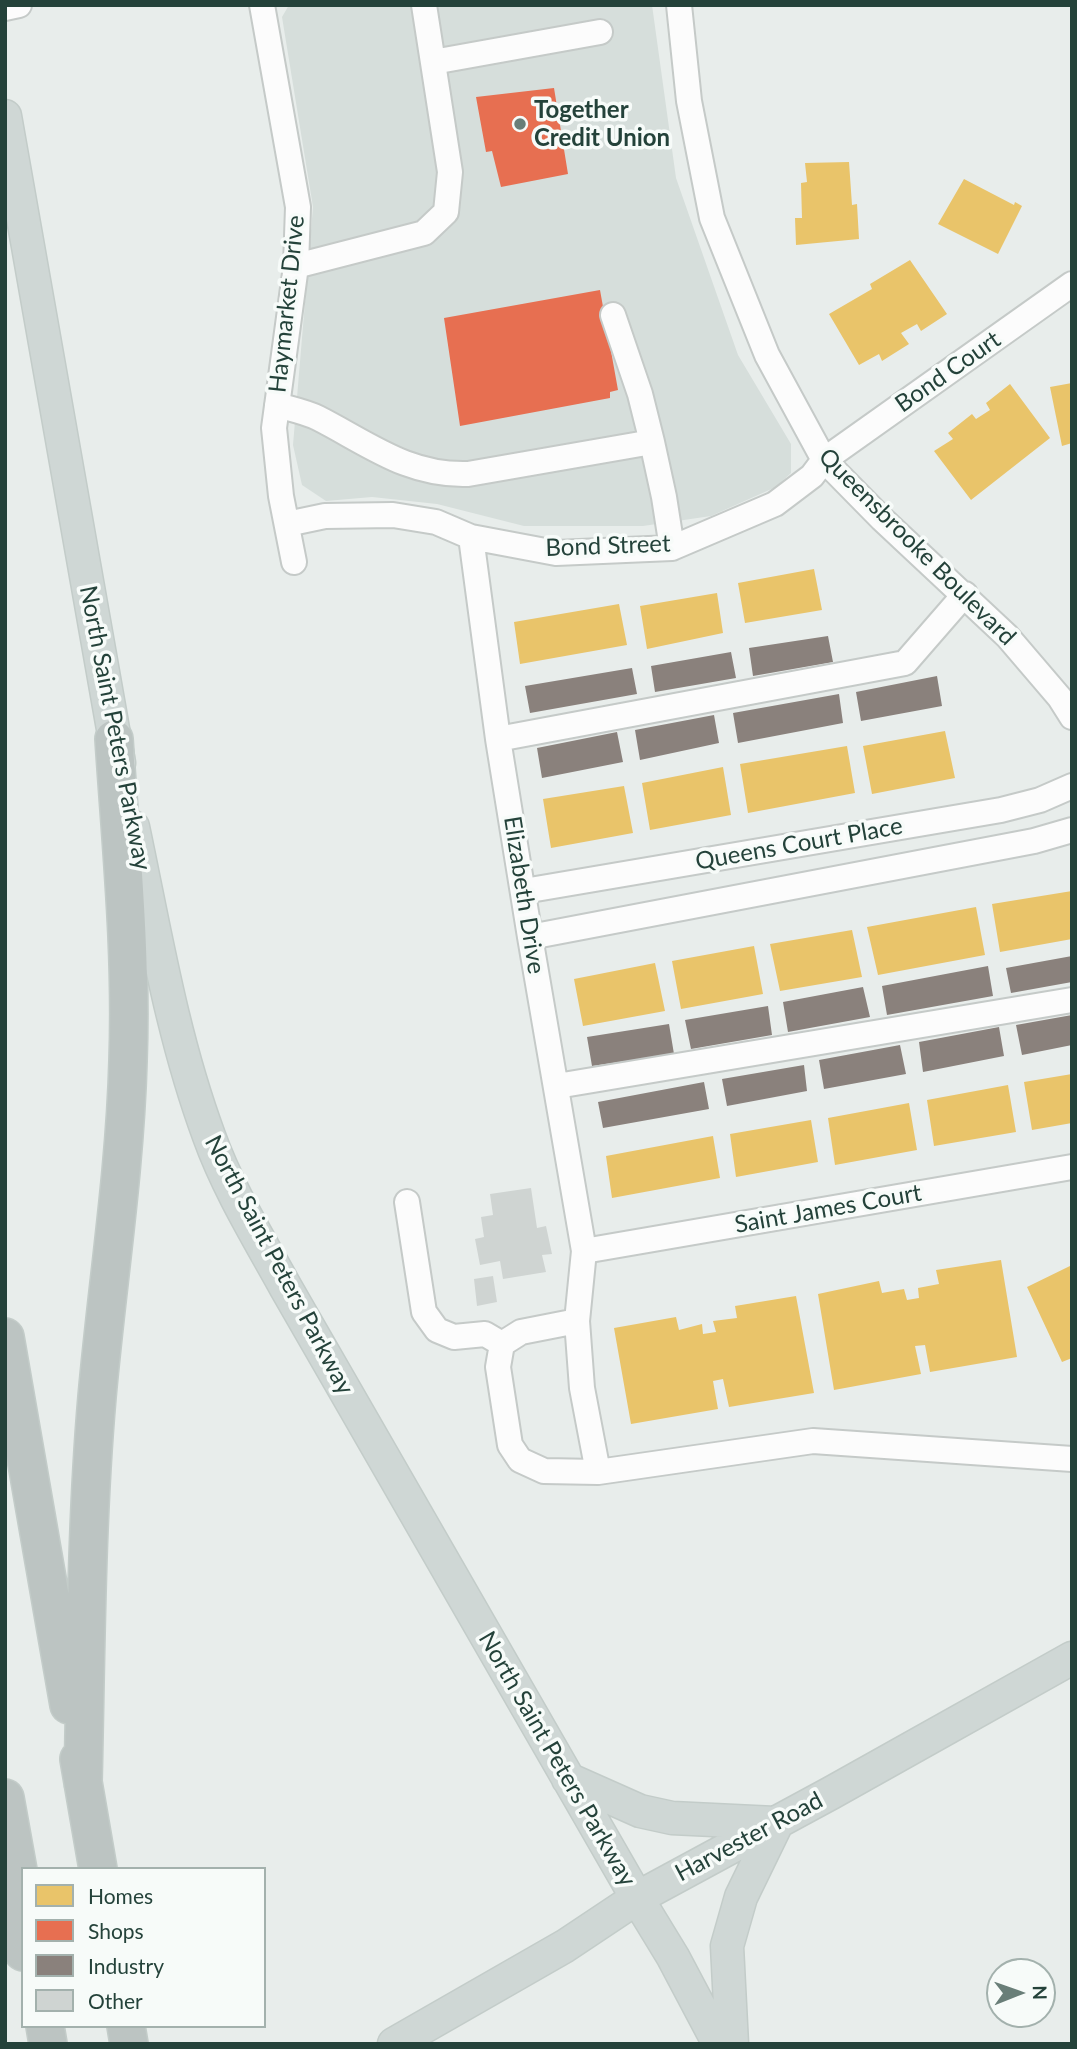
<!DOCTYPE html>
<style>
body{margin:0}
#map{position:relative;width:1077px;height:2049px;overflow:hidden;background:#e8edeb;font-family:Lato,sans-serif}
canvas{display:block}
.frame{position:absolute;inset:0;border:7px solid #24423a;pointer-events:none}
.legend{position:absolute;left:21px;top:1867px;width:245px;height:161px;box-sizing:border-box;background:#f7fbf9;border:2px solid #a3b1ad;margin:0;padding:9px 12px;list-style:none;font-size:21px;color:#24423a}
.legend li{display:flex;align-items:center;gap:14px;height:35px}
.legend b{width:35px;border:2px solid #a3b1ad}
.north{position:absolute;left:986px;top:1958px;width:70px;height:70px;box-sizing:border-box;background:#f7fbf9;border:2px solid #a3b1ad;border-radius:50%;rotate:89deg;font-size:19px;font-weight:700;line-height:28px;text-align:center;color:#24423a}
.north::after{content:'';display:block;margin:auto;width:24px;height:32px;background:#697e78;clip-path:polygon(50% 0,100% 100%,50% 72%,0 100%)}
</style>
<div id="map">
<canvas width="1077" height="2049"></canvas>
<div class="frame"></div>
<ul class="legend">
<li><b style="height:19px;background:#e9c46a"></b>Homes</li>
<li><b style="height:19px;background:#e76f51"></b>Shops</li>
<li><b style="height:19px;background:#8a817c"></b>Industry</li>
<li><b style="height:19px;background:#cfd4d2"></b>Other</li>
</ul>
<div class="north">N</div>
</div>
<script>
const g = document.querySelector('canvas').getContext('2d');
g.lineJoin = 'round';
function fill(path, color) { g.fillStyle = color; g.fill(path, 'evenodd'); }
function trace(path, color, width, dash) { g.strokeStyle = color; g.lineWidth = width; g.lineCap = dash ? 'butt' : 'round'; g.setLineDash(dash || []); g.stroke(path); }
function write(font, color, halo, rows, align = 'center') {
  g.font = font + ' Lato,sans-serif'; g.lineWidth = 7; g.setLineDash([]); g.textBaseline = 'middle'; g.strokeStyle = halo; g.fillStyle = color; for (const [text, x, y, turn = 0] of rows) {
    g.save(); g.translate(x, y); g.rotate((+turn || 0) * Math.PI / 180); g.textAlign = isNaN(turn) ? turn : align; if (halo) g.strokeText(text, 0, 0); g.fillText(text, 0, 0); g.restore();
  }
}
fill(new Path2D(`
 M289 5H652L676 178 738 355 791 444V473L776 487 711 516 643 526H524L437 504 372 497 326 501 302 485 293 445 313 207 282 17Z`), '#d6dedb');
fill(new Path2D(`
 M849 162 852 205 857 204 859 239 796 245 795 218H802L801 183 807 182 805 163Z
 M964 179 1014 205 1015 202 1022 206 998 254 938 224Z
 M910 260 947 314 921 331 917 324 901 333 909 344 882 361 879 354 859 365 829 314 872 289 870 284Z
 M1072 383V443L1062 446 1050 387Z
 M1010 384 1050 438 971 500 934 451 953 439 948 433 972 414 976 419 990 410 986 403Z
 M814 569 822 610 745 623 738 583Z
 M717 593 723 633 647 649 640 606Z
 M619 604 627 645 520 664 514 622Z
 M945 731 955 778 872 794 863 746Z
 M847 746 855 793 748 813 740 764Z
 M723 767 731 815 650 830 642 783Z
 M624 786 633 833 551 848 543 799Z
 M1072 891V939L1000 952 992 904Z
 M976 907 985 955 878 975 867 927Z
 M852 930 862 977 780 991 770 944Z
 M754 946 763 994 681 1009 672 961Z
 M655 963 665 1011 583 1026 574 979Z
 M1072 1074V1123L1032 1130 1024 1082Z
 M1008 1085 1016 1132 934 1146 927 1100Z
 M909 1103 917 1150 835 1165 828 1118Z
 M811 1120 818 1162 736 1177 730 1134Z
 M713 1136 720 1178 612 1198 606 1156Z
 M1001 1260 1017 1357 930 1372 925 1345 915 1346 921 1374 834 1390 818 1294 879 1281 882 1293 904 1289 907 1300 919 1298 918 1288 939 1284 936 1270Z
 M1072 1265V1358L1062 1362 1027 1287Z
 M796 1296 814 1393 729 1407 723 1379 713 1381 718 1409 631 1424 614 1328 676 1317 679 1330 702 1324 703 1334 716 1332 713 1321 737 1318 735 1306Z`), '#e9c46a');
fill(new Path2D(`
 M554 88 568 174 501 187 492 151 486 152 476 97Z
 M600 290 618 390 610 392V398L460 426 444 318Z`), '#e76f51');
fill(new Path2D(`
 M828 636 833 662 753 676 749 648Z
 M731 652 736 678 655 692 651 666Z
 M632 668 637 694 530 713 525 686Z
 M937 676 942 706 861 721 856 692Z
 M839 694 843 723 738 743 733 713Z
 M714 715 719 743 640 760 635 730Z
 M617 732 623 762 542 778 537 748Z
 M1072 956V982L1011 993 1006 968Z
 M988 966 993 996 887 1015 882 986Z
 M863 987 870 1017 788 1032 783 1002Z
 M768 1006 772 1035 691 1049 685 1020Z
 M1072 1015V1045L1022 1055 1016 1025Z
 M669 1024 674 1054 592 1066 587 1037Z
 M999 1027 1004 1056 923 1072 919 1042Z
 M900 1045 906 1074 824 1089 819 1060Z
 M804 1065 807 1091 727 1106 722 1079Z
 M704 1082 709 1109 603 1128 598 1102Z`), '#8a817c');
fill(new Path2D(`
 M531 1188 537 1228 546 1226 552 1254 542 1255 546 1272 503 1279 500 1261 480 1265 475 1239 484 1237 481 1217 493 1215 490 1194Z
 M493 1276 497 1302 477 1306 474 1279Z`), '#cfd4d2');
const minor = new Path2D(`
 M262 5 298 207 296 266 274 428 281 496 294 562
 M679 5 689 101 712 218 767 355 824 460 882 519 1007 636 1060 698 1072 717
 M5 8 19 5
 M433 62 600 32
 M296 266 424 233 446 212 450 172 424 5
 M613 315 640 394 652 442
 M277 405C291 409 306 412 318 418 369 444 408 476 468 474L652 442 664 497 672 548
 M287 524 325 516 393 515 436 522 471 537 556 553 672 548 775 504 812 476 824 460 1072 284
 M471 537 498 739 530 937 584 1251 577 1321 582 1388 598 1472 813 1441 1072 1459
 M498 739 905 663 965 594
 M524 891 1001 810 1040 800 1072 786
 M530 937 1034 841 1072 830
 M557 1086 1072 1000
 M407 1202 424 1312 437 1330 454 1337 485 1334 502 1344
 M584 1251 1072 1167
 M577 1321 521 1332 502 1344 498 1367 510 1445 520 1460 544 1471 598 1472`);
const major = new Path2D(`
 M5 116 119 763
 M133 827C155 931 172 1036 209 1136 228 1189 259 1239 286 1288L637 1898 673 1957 719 2044
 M568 1779 640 1811 672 1818 775 1823
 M394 2044 565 1946 637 1898 831 1793 1072 1658
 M732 2044 727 1946 741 1897 777 1823`);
const highway = new Path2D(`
 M5 1337 69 1705
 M79 1759 98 1869
 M83 1783C86 1655 86 1525 97 1397 107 1285 125 1173 128 1061 132 953 121 846 114 739
 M5 1798 23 1898
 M5 1906 23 1952
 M45 2026 48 2044
 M126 2026 129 2044`);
trace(minor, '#c5cac8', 28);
trace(major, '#c3ccc9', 35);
trace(highway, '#c3ccc9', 40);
trace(minor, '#fcfcfc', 24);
trace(major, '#cfd7d5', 32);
trace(highway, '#bcc4c2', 37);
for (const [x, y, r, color] of [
 [520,124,7,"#697e78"]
]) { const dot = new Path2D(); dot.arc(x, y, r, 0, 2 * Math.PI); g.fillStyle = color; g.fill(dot); trace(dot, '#f7fbf9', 2.5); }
write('bold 24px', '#24423a', '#f7fbf9', [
 ["Together",534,110],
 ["Credit Union",534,138]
], 'left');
write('24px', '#24423a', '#f7fbf9', [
 ["Haymarket Drive",287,304,-84],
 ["Bond Court",948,372,-35],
 ["Bond Street",608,546,-2],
 ["Queensbrooke Boulevard",917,547,45],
 ["North Saint Peters Parkway",115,728,79],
 ["Queens Court Place",799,844,-10],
 ["Elizabeth Drive",524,895,81],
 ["Saint James Court",828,1209,-10],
 ["North Saint Peters Parkway",279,1265,62],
 ["North Saint Peters Parkway",557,1759,60],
 ["Harvester Road",749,1837,-28]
]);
</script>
